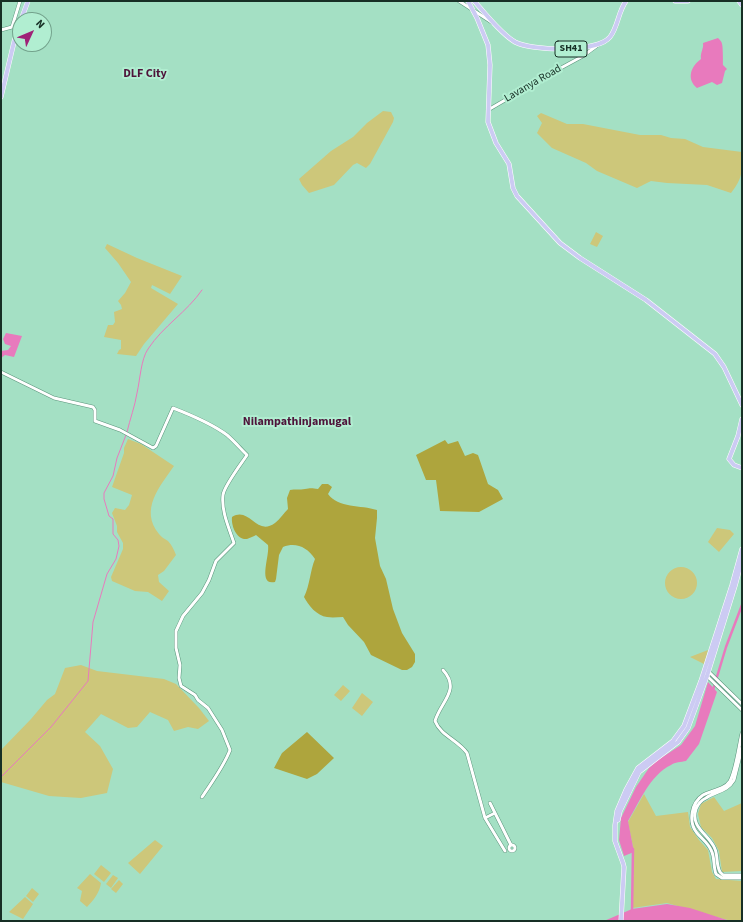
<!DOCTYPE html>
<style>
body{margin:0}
#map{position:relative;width:743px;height:922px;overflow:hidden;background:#a4e0c4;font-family:"Source Sans 3",sans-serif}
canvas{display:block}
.frame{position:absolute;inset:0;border:2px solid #172f25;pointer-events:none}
.north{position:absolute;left:12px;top:12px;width:40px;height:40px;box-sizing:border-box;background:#b1eed1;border:1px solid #73a28c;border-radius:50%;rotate:46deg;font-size:11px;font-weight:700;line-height:16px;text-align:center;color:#172f25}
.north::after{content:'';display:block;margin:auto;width:14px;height:18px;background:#9f2277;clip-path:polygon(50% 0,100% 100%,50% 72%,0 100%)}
</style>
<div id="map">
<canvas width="743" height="922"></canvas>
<div class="frame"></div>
<div class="north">N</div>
</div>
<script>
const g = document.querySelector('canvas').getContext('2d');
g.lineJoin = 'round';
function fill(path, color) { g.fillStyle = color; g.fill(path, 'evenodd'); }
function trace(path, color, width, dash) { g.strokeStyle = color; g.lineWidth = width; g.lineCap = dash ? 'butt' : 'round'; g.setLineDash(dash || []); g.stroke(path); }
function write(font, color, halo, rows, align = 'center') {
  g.font = font + ' "Source Sans 3",sans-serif'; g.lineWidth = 4; g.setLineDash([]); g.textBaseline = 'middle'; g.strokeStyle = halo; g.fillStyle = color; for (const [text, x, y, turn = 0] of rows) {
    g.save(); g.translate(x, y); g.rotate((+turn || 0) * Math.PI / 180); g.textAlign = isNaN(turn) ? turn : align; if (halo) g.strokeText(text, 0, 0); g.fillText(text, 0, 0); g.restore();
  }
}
fill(new Path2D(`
 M383 111 391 112 394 118 393 122 370 164 366 168 357 163 353 165 334 185 309 193 302 185 299 179 331 151 353 137 367 123Z
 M541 113 567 124H583L640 135H661L671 138 685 139 703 147 742 152C742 172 743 178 731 193L707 185 667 183 651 181 637 188 597 171 586 163 552 148 537 133 542 123 537 116Z
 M596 232 603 236 597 247 590 244Z
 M107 244 137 258 182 276 170 294 152 285 151 288 178 304 144 344 136 356 117 354 119 350 121 349V340L104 337 108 325H113L115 322 114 312 122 309 121 305 118 301 125 293 131 282 118 263 105 248Z
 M128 439 141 444 174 466C160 486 139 510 159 534 161 537 165 539 168 541 172 545 174 550 176 555L164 571 158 575 159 582 169 591 162 601 148 592 135 591 112 581 111 577 123 549V543L117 532V526L112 513 115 508 125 510 129 505 132 495 112 487 124 453V448Z
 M717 528 730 530 734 534 719 552 708 542Z
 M665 583a16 16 0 1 1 32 0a16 16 0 1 1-32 0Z
 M708 650 704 664 690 657Z
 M81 665 97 671 164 679 176 684 199 708 209 721 198 729 188 727 174 731 168 720 150 712 137 727 128 728 101 714 85 732 100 746 113 769 107 793 81 798 49 796 1 782V750L31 719 47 700 55 694 65 668Z
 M343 685 350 691 341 701 334 695Z
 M362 693 373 702 362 716 352 708Z
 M644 794 656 816 688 812 690 827 699 840 708 850 712 872 716 879 742 881V921H731L667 903 632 908 634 852 628 822Z
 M714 797 724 811 742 803V871L722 872 719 851 712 838 701 827 698 814 701 804Z
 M155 840 163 846 140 874 128 863Z
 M101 865 111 873 104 882 94 874Z
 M90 874 101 883C100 892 93 901 87 907L80 901 82 891 77 888Z
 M113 875 118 878 111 888 106 884Z
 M119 880 123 884 116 893 111 889Z
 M32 888 39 894 33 902 26 896Z
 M25 897 33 904 23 919 9 912Z`), '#cdc77a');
fill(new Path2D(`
 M445 440 448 444 458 441 465 456 473 453 478 455 488 484 498 490 503 499 479 512 440 511 436 480H426L416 455Z
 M322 484H328L332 487 328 494C338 508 361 505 377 510V518L375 538 380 566 386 579 393 609 402 633 415 654V662L412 667 407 670H402L371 655 364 642 348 625 343 617C338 617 333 618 327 617 317 616 308 605 304 597 310 585 310 571 315 559 307 547 296 542 283 547L279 555 276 579 275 582C257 586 270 556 268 545L256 535C254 536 250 538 247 539 236 540 231 525 232 517 250 506 256 537 275 523 280 519 284 513 288 509L287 498 290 490C295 489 300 490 305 489 310 488 312 488 318 489Z
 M307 732 334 758 317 774 307 779 274 768 282 753Z`), '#aea53d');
fill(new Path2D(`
 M718 38C720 40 722 42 722 44 723 46 723 63 723 65L727 69 725 71 722 83 717 85 712 82 697 88C686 79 691 66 701 59 700 52 704 49 703 43Z
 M6 333 22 336 14 357 5 355 1 358V351L8 350 11 346 5 344 3 339Z
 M708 682 717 692 699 744 686 761C681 762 675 762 671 765 650 775 639 803 628 821L634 852 624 856 619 840 621 818 636 787 649 768 658 760 681 745 695 726Z
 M667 904 690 908 730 921 666 920 604 921 632 909Z`), '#e87abd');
trace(new Path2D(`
 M127 432C130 419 135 406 137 393 140 380 141 359 148 349 163 326 187 312 202 290
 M1 777 51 727 88 681 93 622 107 574 116 559 119 546 118 540 113 534V519L109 516 104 499V493L113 476 117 458 126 435`), '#e87abd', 1);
trace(new Path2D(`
 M713 690 726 647 742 605
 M632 912 633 849`), '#e87abd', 2.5);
const minor = new Path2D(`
 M459 1 493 23
 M1 30 12 27 20 1
 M488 110 548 75 583 56 598 45
 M1 372 54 398 93 407 95 410V421L120 430 153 448 156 446 173 408C191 415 211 423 227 435 234 441 240 448 247 455 241 464 224 486 223 495 221 511 229 528 234 543L216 561 209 580 202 593 183 616 176 631V648L180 665 179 678 181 686 195 695 198 700 208 708 222 730 230 750C224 766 212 782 202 797
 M443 670C461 690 441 701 435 721 441 736 458 740 467 753L485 818 505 851
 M708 671 742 704
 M707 676 742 710
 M742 733C739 745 736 770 730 781 724 790 712 790 703 795 691 803 688 822 697 833 702 839 708 843 711 850 715 857 713 866 716 874L722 878H742
 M742 748 734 780C727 792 716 791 706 798 702 800 698 804 696 809 690 828 709 834 715 849 718 856 716 865 720 872L723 875H742
 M490 803 495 813
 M485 818 495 813 511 845
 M509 848a3 3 0 1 1 6 0a3 3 0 1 1-6 0Z`);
const major = new Path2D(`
 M468 1 477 18 488 45 490 65 488 122 496 143 509 164 513 188 517 196 560 243 580 258 646 300 715 354 724 367 742 405
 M474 1C486 14 500 33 515 42 532 51 597 53 610 37 618 27 618 12 626 1
 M675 1H688
 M739 1 742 5
 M21 20 28 1
 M1 97 14 42 20 22
 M742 419 738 436 729 459 734 465 742 468
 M618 820 620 811 639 772 678 742 688 728 707 676 735 586 742 560
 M621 921 624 867 623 863 615 841V825L617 811 626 790 638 768 673 741 684 726 701 681 732 585 742 549`);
trace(minor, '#5a947b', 4);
trace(major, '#fff', 5);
trace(minor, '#fff', 3);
trace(major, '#cccbf3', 4);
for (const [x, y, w] of [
 [571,49,32]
]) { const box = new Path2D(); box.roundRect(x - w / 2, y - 8, w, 16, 3); g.fillStyle = '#b1eed1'; g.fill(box); trace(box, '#172f25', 1); }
write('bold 10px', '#172f25', null, [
 ["SH41",571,49]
]);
write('11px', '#172f25', '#b1eed1', [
 ["Lavanya Road",533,84,-30]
]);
write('bold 12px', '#4e133a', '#b1eed1', [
 ["DLF City",145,74],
 ["Nilampathinjamugal",297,422]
]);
</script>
